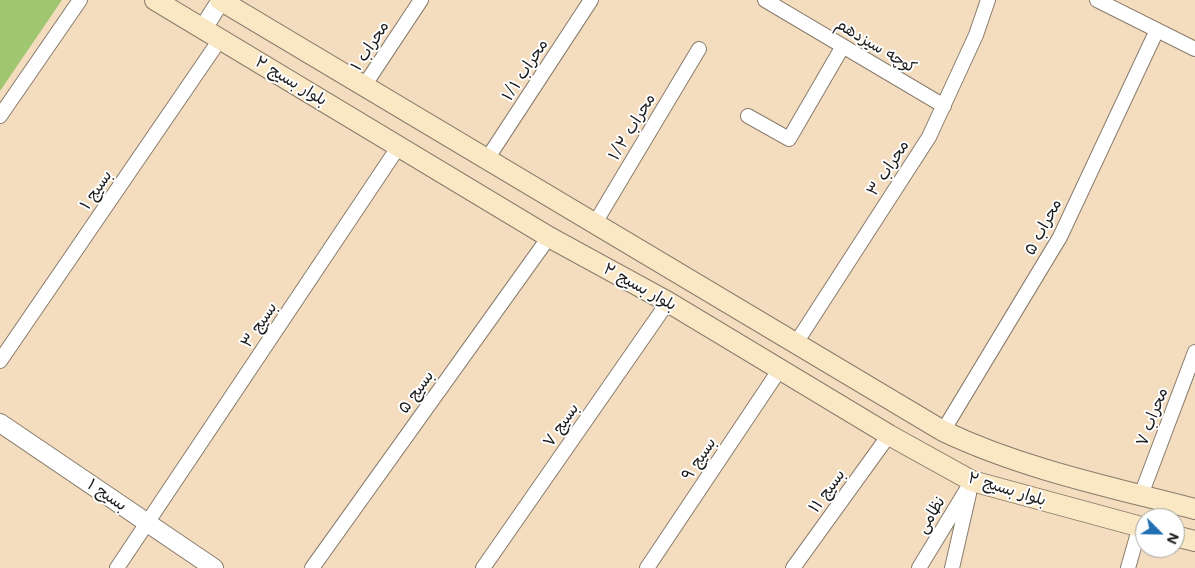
<!DOCTYPE html>
<meta charset="utf-8">
<style>
body{margin:0}
#map{position:relative;width:1195px;height:568px;overflow:hidden;background:#f4dcbe;font-family:Mali,sans-serif}
canvas{display:block}
.north{position:absolute;left:1135px;top:508px;width:50px;height:50px;box-sizing:border-box;background:#fff;border:1px solid #a4a4a4;border-radius:50%;rotate:113deg;font-size:14px;font-weight:700;line-height:20px;text-align:center;color:#1c1c1c}
.north::after{content:'';display:block;margin:auto;width:18px;height:22px;background:#1f6fb2;clip-path:polygon(50% 0,100% 100%,50% 72%,0 100%)}
</style>
<div id="map">
<canvas width="1195" height="568"></canvas>
<div class="north">N</div>
</div>
<script>
const g = document.querySelector('canvas').getContext('2d');
g.lineJoin = 'round';
function fill(path, color) { g.fillStyle = color; g.fill(path, 'evenodd'); }
function trace(path, color, width, dash) { g.strokeStyle = color; g.lineWidth = width; g.lineCap = dash ? 'butt' : 'round'; g.setLineDash(dash || []); g.stroke(path); }
function write(font, color, halo, rows, align = 'center') {
  g.font = font + ' Mali,"Playpen Sans Arabic",sans-serif'; g.lineWidth = 4; g.setLineDash([]); g.textBaseline = 'middle'; g.strokeStyle = halo; g.fillStyle = color; for (const [text, x, y, turn = 0] of rows) {
    g.save(); g.translate(x, y); g.rotate((+turn || 0) * Math.PI / 180); g.textAlign = isNaN(turn) ? turn : align; if (halo) g.strokeText(text, 0, 0); g.fillText(text, 0, 0); g.restore();
  }
}
fill(new Path2D(`
 M0 0H62L0 91Z`), '#a1c671');
const minor = new Path2D(`
 M765 0 944 106
 M1097 0 1195 49
 M364 86 421 0
 M0 116 80 0
 M748 116 789 139 843 46
 M487 159 591 0
 M595 223 699 49
 M796 343 929 137 976 35 988 0
 M0 361 221 38
 M943 431 1060 237 1157 30
 M1141 495 1195 352
 M117 568 399 146
 M312 568 549 237
 M483 568 668 302
 M647 568 780 369
 M793 568 889 435
 M919 568 972 481
 M952 568 969 494
 M1128 568 1140 526`);
const tertiary = new Path2D(`
 M204 27 221 0
 M0 423 214 568`);
const secondary = new Path2D(`
 M155 0 549 237 668 302 889 435 972 481 1145 528
 M220 0 943 431C1023 469 1110 487 1195 509
 M1175 536 1195 541`);
trace(minor, '#887c6d', 16);
trace(tertiary, '#887c6d', 20);
trace(secondary, '#887c6d', 22);
trace(minor, '#fff', 14);
trace(tertiary, '#fff', 18);
trace(secondary, '#fae7c3', 20);
write('16px', '#1c1c1c', '#fff', [
 ["محراب ۱",370,46,-57],
 ["کوچه سیزدهم",876,46,31],
 ["محراب ۱/۱",525,70,-57],
 ["بلوار بسیج ۲",291,81,31],
 ["محراب ۱/۲",632,127,-59],
 ["محراب ۳",888,168,-57],
 ["۱ بسیج",96,190,-56],
 ["محراب ۵",1043,227,-62],
 ["بلوار بسیج ۲",640,287,29],
 ["۳ بسیج",259,325,-56],
 ["۵ بسیج",416,392,-54],
 ["محراب ۷",1152,417,-69],
 ["۷ بسیج",561,425,-55],
 ["۹ بسیج",699,459,-56],
 ["بلوار بسیج ۲",1007,489,17],
 ["۱۱ بسیج",827,491,-54],
 ["بسیج ۱",107,495,34],
 ["نظامی",931,515,-59]
]);
</script>
